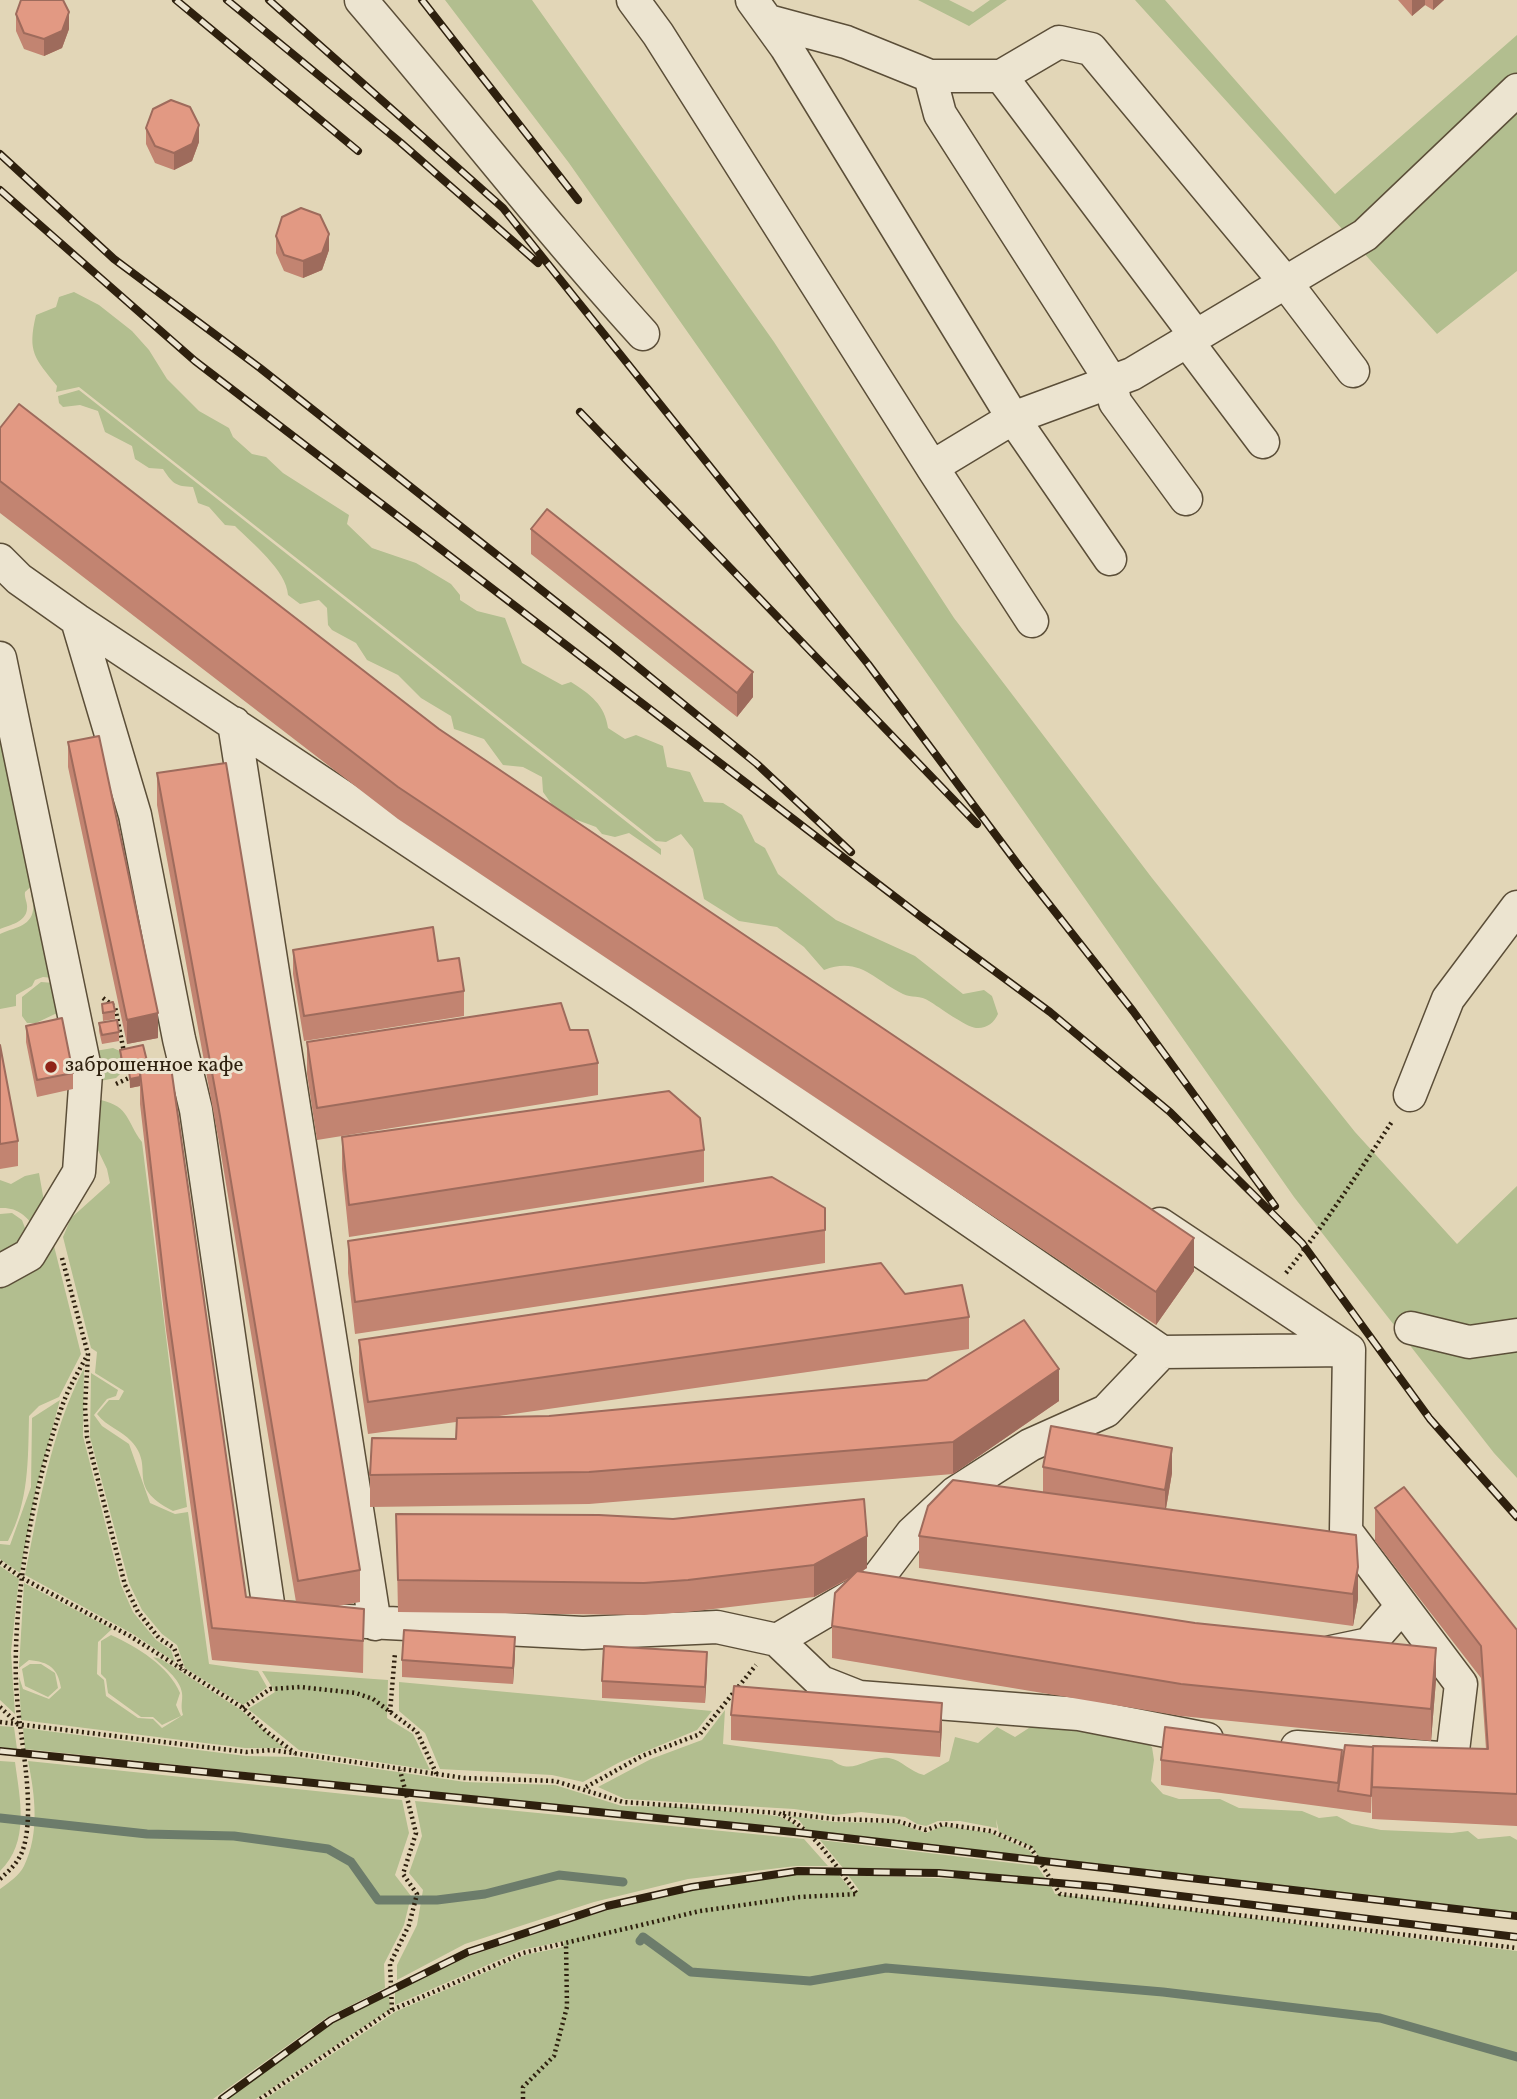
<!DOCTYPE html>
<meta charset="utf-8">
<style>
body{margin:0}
canvas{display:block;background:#e2d6b7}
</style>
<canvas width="1517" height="2099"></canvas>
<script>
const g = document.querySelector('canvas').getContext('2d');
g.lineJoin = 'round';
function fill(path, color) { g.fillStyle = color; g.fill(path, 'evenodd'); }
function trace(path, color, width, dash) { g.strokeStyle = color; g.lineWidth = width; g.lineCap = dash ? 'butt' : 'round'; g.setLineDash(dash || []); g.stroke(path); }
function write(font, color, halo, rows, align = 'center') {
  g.font = font + ' Vollkorn,serif'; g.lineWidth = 6; g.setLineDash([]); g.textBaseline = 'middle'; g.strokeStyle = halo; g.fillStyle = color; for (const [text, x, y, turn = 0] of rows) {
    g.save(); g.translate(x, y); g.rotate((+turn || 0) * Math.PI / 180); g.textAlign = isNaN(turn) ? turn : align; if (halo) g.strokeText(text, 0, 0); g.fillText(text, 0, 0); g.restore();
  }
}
fill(new Path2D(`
 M445 0H532L774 342 954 618 1152 878 1355 1132 1457 1244 1517 1186V1478L1494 1453 1294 1197 569 163Z
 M918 0H949L973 12 990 0H1007L969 26Z
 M1135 0H1165L1335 194 1517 35V271L1437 334Z
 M74 292 99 305 132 331 149 350 167 379 199 411 229 428 233 437 252 454 266 457 283 473 349 515 347 524 372 548 416 563 451 584 460 595V600L477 611 505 618 522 663 562 685 571 682C590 694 605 705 608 728L625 739 636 735 663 746 667 767 690 772 704 802 723 803 742 815 755 842 765 848 778 874 819 907 836 920 915 956 963 994 984 990 992 996 998 1014C994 1023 986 1029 976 1028 966 1027 939 1007 929 1001 921 995 911 998 903 994 874 980 860 956 824 970L804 947 777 927 739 921 704 899 693 849 681 834 666 842 656 841 79 387 56 392 57 386C35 358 27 353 36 315L56 307 59 297Z
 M79 390 661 849V855L629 833 615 837 602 834 596 827 558 813 543 792 542 777 523 767 503 765 484 739 454 729 451 716 421 698 398 675 367 660 356 643 332 630 328 625 327 608 319 600 300 604 288 595C287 571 251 542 235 526L225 525 209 507 198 503 193 487C175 486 173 484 163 469L149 468 135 459 132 446 105 432 98 411 80 405 63 407 59 403 58 396Z
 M0 695 10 721 0 740 34 884 25 892C24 898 28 903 27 909 26 922 10 925 0 929Z
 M44 887 63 979 43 977 35 980 32 986 16 995V1006L0 1009V934C12 928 31 927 33 910 34 904 31 898 31 891Z
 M41 982 54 983 61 1017 55 1014 36 1023H27L22 1016V997Z
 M113 1048 120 1051 121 1073 116 1078 100 1081 95 1051Z
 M101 1100C130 1107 126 1121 142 1142L187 1507 173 1511C123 1485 157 1469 131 1441 121 1430 107 1427 97 1414L109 1400H119L124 1391 95 1373 97 1352 91 1348 63 1237 71 1218 110 1183 107 1169 96 1146 92 1103Z
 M39 1173 46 1213 37 1230C26 1216 18 1207 0 1208V1180L11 1184 25 1176Z
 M12 1213 22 1220 28 1236 0 1265V1214Z
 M52 1238 81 1354 59 1397 39 1406 29 1416C28 1461 29 1501 8 1541H0V1280Z
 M84 1368 83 1436 121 1585 133 1612 156 1640 171 1650 175 1662 133 1634 25 1575C39 1505 51 1432 84 1368Z
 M91 1373 118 1390 116 1396 107 1399 94 1415 102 1426 129 1444 150 1503 175 1514 188 1512 209 1664 258 1671 267 1687 243 1705 185 1668 177 1645 162 1634 142 1610 129 1583 90 1437Z
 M60 1400 36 1489 20 1573 0 1559V1544L10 1545 31 1487 32 1418Z
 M0 1566 19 1579 11 1652 15 1714 0 1700Z
 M24 1583 112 1629 98 1642 97 1674 104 1680 106 1696 138 1718 153 1719 162 1728 183 1715C180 1705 183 1701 182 1693 180 1678 163 1667 153 1657L161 1659 241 1710 284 1748H245L21 1720 19 1677 23 1689 49 1699 61 1688C58 1668 49 1662 29 1660L19 1668Z
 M111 1635C137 1647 169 1666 180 1693L176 1705 181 1716 162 1725 153 1717H141L108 1693 106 1679 101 1674V1641Z
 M30 1664H41L55 1673 58 1688 48 1697 25 1686 22 1669Z
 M262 1671 388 1680 387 1718 413 1734 430 1770 299 1750 248 1709 275 1692Z
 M399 1682 712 1711 697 1730 620 1762 583 1782 552 1775 440 1769 425 1733 399 1711Z
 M725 1710 723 1744 832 1760C853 1777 866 1755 889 1758 902 1760 910 1772 924 1775L949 1761 955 1737 978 1743 997 1727 1015 1737 1035 1724 1060 1721 1145 1742 1152 1747 1154 1760 1151 1781 1163 1794 1179 1799H1220L1239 1808 1302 1811 1319 1818 1337 1816 1352 1824 1381 1830 1452 1833 1468 1831 1478 1839 1510 1836 1517 1840V1913L1039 1857 1032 1847 999 1832 996 1819 997 1828 960 1821H938L926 1826 917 1824 905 1817 861 1812 835 1815 794 1809 625 1799 598 1787 651 1759 702 1740Z
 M0 1726 14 1727 17 1749 0 1747Z
 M23 1728 246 1756 297 1757 465 1782 555 1785 622 1806 683 1807 778 1816 793 1823 799 1830 25 1749Z
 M0 1761 15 1762C20 1800 30 1842 0 1871Z
 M28 1761 402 1800 409 1833 395 1875 411 1896 404 1925 384 1964 385 1988 326 2018 213 2099H0V1889C8 1883 20 1875 24 1866 40 1833 35 1795 28 1761Z
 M415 1801 804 1839 828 1866H796L688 1879 594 1902 465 1944 397 1980V1965L417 1925 423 1890 409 1873 422 1836Z
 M789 1816 835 1822 897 1823 926 1833 943 1826 991 1833 1029 1850 1034 1857 808 1832 799 1820Z
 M820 1840 1037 1866 1046 1879 940 1869 843 1868Z
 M797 1874 839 1875 852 1891 859 1890 848 1875 1049 1882 1055 1894 1517 1951V2099H265L395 2012 525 1955 563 1947 564 1941 522 1950 395 2005V1992L469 1956 607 1910 691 1890Z
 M389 1993 390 2009 256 2099H225L331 2022Z`), '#b2be8f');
trace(new Path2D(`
 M0 1818 147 1834 234 1836 328 1849 351 1862 378 1900H437L485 1894 559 1875 623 1882
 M640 1941 643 1937 691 1972 810 1981 886 1968 1163 1992 1380 2018 1517 2057`), '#6c7c6b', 9);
const minor = new Path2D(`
 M361 0C456 111 545 226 643 334
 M633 0 658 34 932 467 1013 418 1132 374 1365 235 1517 90
 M752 0 786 47 1013 418 1110 559
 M768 21 846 42 930 76 940 114 1111 381 1115 402 1186 499
 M930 76H1001L1196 336
 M1001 76 1059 42 1091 49 1286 283 1353 371
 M1187 341 1263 442
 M932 467 1032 621
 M0 560 19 579 77 620 640 994 1162 1352 1349 1350
 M77 620 135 815 179 1039 196 1110 270 1617 583 1633 717 1627 777 1640 874 1583 912 1533 955 1493 1030 1445 1106 1411 1162 1352
 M0 658 86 1073 79 1172 29 1255 0 1271
 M234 723 375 1624
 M1410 1095 1448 999 1517 907
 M1160 1224 1349 1350
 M1411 1328 1469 1342 1517 1335
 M777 1640 821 1682 859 1697 1079 1714 1207 1739
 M1331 1652 1369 1644 1402 1606
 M1297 1747 1452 1759 1461 1684 1346 1531 1349 1350`);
trace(minor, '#5b4e38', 35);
trace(new Path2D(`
 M103 998 115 1007 124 1052 127 1051
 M116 1084 133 1076
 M62 1258 88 1354 85 1407 87 1437 125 1585 138 1612 159 1638 174 1648 183 1670
 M1286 1273C1325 1224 1359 1172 1393 1120
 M0 1562 22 1578 130 1636 243 1708 267 1732 295 1753
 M0 1707 17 1723
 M243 1708 270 1689 300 1687 356 1693 373 1699 417 1732 437 1775
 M390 1712 395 1653
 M0 1722 246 1752 272 1750 464 1778 555 1781 623 1802 778 1813C813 1828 835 1865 857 1894L800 1897 700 1911 523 1953 392 2010 260 2099
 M586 1787 642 1756 700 1734 756 1665
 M783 1813 835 1819 897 1821 926 1830 943 1824 991 1831 1031 1848 1060 1894 1517 1948
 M0 1879C18 1863 24 1855 27 1830 32 1782 18 1731 16 1682 13 1597 34 1481 64 1401 70 1385 80 1369 88 1354
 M392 2010 390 1964 409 1925 417 1894 403 1874 416 1833 400 1770
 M523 2099V2087L554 2056 567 2007 566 1943`), '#2e200e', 4.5, [2, 3.5]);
trace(minor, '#ece4d0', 32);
const rail = new Path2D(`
 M176 0 358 151
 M227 0 400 142 538 263
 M269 0 503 208 868 664 1019 866 1133 1011 1275 1206
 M422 0 578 200
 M0 154 114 259 260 368 606 641 757 764 851 852
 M0 190 195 361 920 916 1050 1012 1170 1112 1302 1243 1430 1419 1517 1517
 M580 412 977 824
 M0 1751 794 1832 1517 1916
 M222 2099 331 2020 468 1952 607 1906 692 1887 798 1871 939 1873 1106 1887 1517 1937`);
trace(rail, '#2e200e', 8);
trace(rail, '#ece4d0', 5, [16]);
fill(new Path2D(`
 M1398 0H1444L1433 10 1425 5 1412 16Z
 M16 14 69 29 62 48 44 56 24 49 16 31Z
 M146 128 199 142 192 161 174 170 155 163 146 144Z
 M276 236 329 250 322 270 303 278 284 271 276 253Z
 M0 428 439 729 1194 1271 1156 1325 398 819 0 513Z
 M531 529 753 697 737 717 531 554Z
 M68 742 158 1038 127 1044 68 767Z
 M157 773 360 1570V1602L338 1606 364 1609 363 1673 212 1660 166 1330 140 1104V1086L130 1088 129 1073 123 1074 120 1059V1050L147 1069 143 1070V1072L151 1070V1063L246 1597 296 1602 220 1148 157 805Z
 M293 950 438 961 464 991V1016L304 1041 293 974Z
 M102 1004 115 1011V1019L103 1021Z
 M99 1023 119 1032V1041L102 1044 99 1031Z
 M26 1026 73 1073V1089L37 1097 26 1042Z
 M570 1030 598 1063V1095L317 1140 307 1074V1042Z
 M0 1045 18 1141V1166L0 1169Z
 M342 1137 704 1150V1182L349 1237 342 1169Z
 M825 1208V1263L355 1334 348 1273V1241Z
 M905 1294 969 1317V1349L485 1418 1059 1401 953 1474 589 1504 370 1507V1475L456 1439V1422L368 1434 359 1372V1340Z
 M1043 1467 1172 1473 1166 1509 1356 1535 1358 1599 1353 1626 919 1568V1536L1043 1492Z
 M1375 1508 1517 1630V1826L1372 1819V1782L1371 1813 1161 1785V1760L1342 1764 1373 1747 1486 1749 1481 1678 1375 1541Z
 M396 1514 867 1568 861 1572 1436 1680 1431 1741 1181 1716 832 1658V1626L851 1578 814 1597 688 1612 644 1615 398 1612Z
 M515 1654 513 1684 402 1677V1660Z
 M707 1668 705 1703 602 1698V1681Z
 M731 1715 942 1728 940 1757 731 1740Z`), '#c28471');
fill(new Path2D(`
 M1412 0H1425V5L1412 16Z
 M1433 0H1444L1433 10Z
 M69 12V29L62 48 44 56V39Z
 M199 125V142L192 161 174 170V153Z
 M329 234V250L322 270 303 278V261Z
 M753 672V697L737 717V693Z
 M158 1013V1038L127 1044V1020Z
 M147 1061V1069L123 1074V1066Z
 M140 1077V1086L130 1088V1079Z
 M1194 1238V1271L1156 1325V1292Z
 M1059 1369V1401L953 1474V1442Z
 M1172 1448V1473L1165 1514V1490Z
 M867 1536V1568L814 1597V1565Z
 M1358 1567V1599L1353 1626V1594Z
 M515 1637V1654L513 1684V1668Z
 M1436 1648V1680L1431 1741V1709Z
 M707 1652V1668L705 1703V1687Z
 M942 1703V1728L940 1757V1732Z`), '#9e6b5c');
const building = new Path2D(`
 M21 0H63L69 12 62 31 44 39 24 33 16 14Z
 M171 100 190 107 199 125 192 144 174 153 155 146 146 128 153 109Z
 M301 208 320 215 329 234 322 253 303 261 284 255 276 236 282 217Z
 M19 404 439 729 1194 1238 1156 1292 398 787 0 481V428Z
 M547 509 753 672 737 693 531 529Z
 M99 736 158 1013 127 1020 68 742Z
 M226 763 360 1570 298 1581 220 1116 157 773Z
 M433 927 438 961 459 958 464 991 304 1016 293 950Z
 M113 1002 115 1011 103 1013 102 1004Z
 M561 1003 570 1030H588L598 1063 317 1108 307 1042Z
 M62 1018 73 1073 37 1080 26 1026Z
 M117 1020 119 1032 102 1035 99 1023Z
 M0 1045 18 1141 0 1144Z
 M143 1045 147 1061 123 1066 120 1050Z
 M161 1061 163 1069 153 1070 151 1063Z
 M171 1067 246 1597 364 1609 363 1641 212 1628 166 1298 140 1072Z
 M142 1068 143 1072H140V1077L130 1079 129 1071Z
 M669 1091 700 1118 704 1150 349 1205 342 1137Z
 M772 1177 825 1208V1230L355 1302 348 1241Z
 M881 1263 905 1294 962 1285 969 1317 368 1402 359 1340Z
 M1024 1320 1059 1369 953 1442 589 1472 370 1475 372 1438 456 1439 457 1418 549 1416 927 1380Z
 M1051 1426 1172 1448 1165 1490 1043 1467Z
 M953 1480 1356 1535 1358 1567 1353 1594 919 1536 928 1506Z
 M1404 1487 1517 1630V1794L1372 1787 1373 1746 1488 1749 1481 1646 1375 1508Z
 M864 1499 867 1536 814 1565 688 1580 644 1583 398 1580 396 1514 599 1515 673 1519Z
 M857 1571 1195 1623 1436 1648 1431 1709 1181 1684 832 1626 835 1593Z
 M404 1630 515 1637 513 1668 402 1660Z
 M604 1646 707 1652 705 1687 602 1681Z
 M734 1686 942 1703 940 1732 731 1715Z
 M1165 1727 1342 1750 1338 1783 1161 1760Z
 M1345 1745 1373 1747 1371 1796 1338 1791Z`);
fill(building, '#e29983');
trace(building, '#9e6b5c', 2);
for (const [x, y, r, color] of [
 [51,1067,7,"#8f2418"]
]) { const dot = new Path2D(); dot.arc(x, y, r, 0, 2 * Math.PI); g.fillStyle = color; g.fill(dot); trace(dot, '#ece4d0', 2.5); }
write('21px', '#2e200e', '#ece4d0', [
 ["заброшенное кафе",65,1067]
], 'left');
</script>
